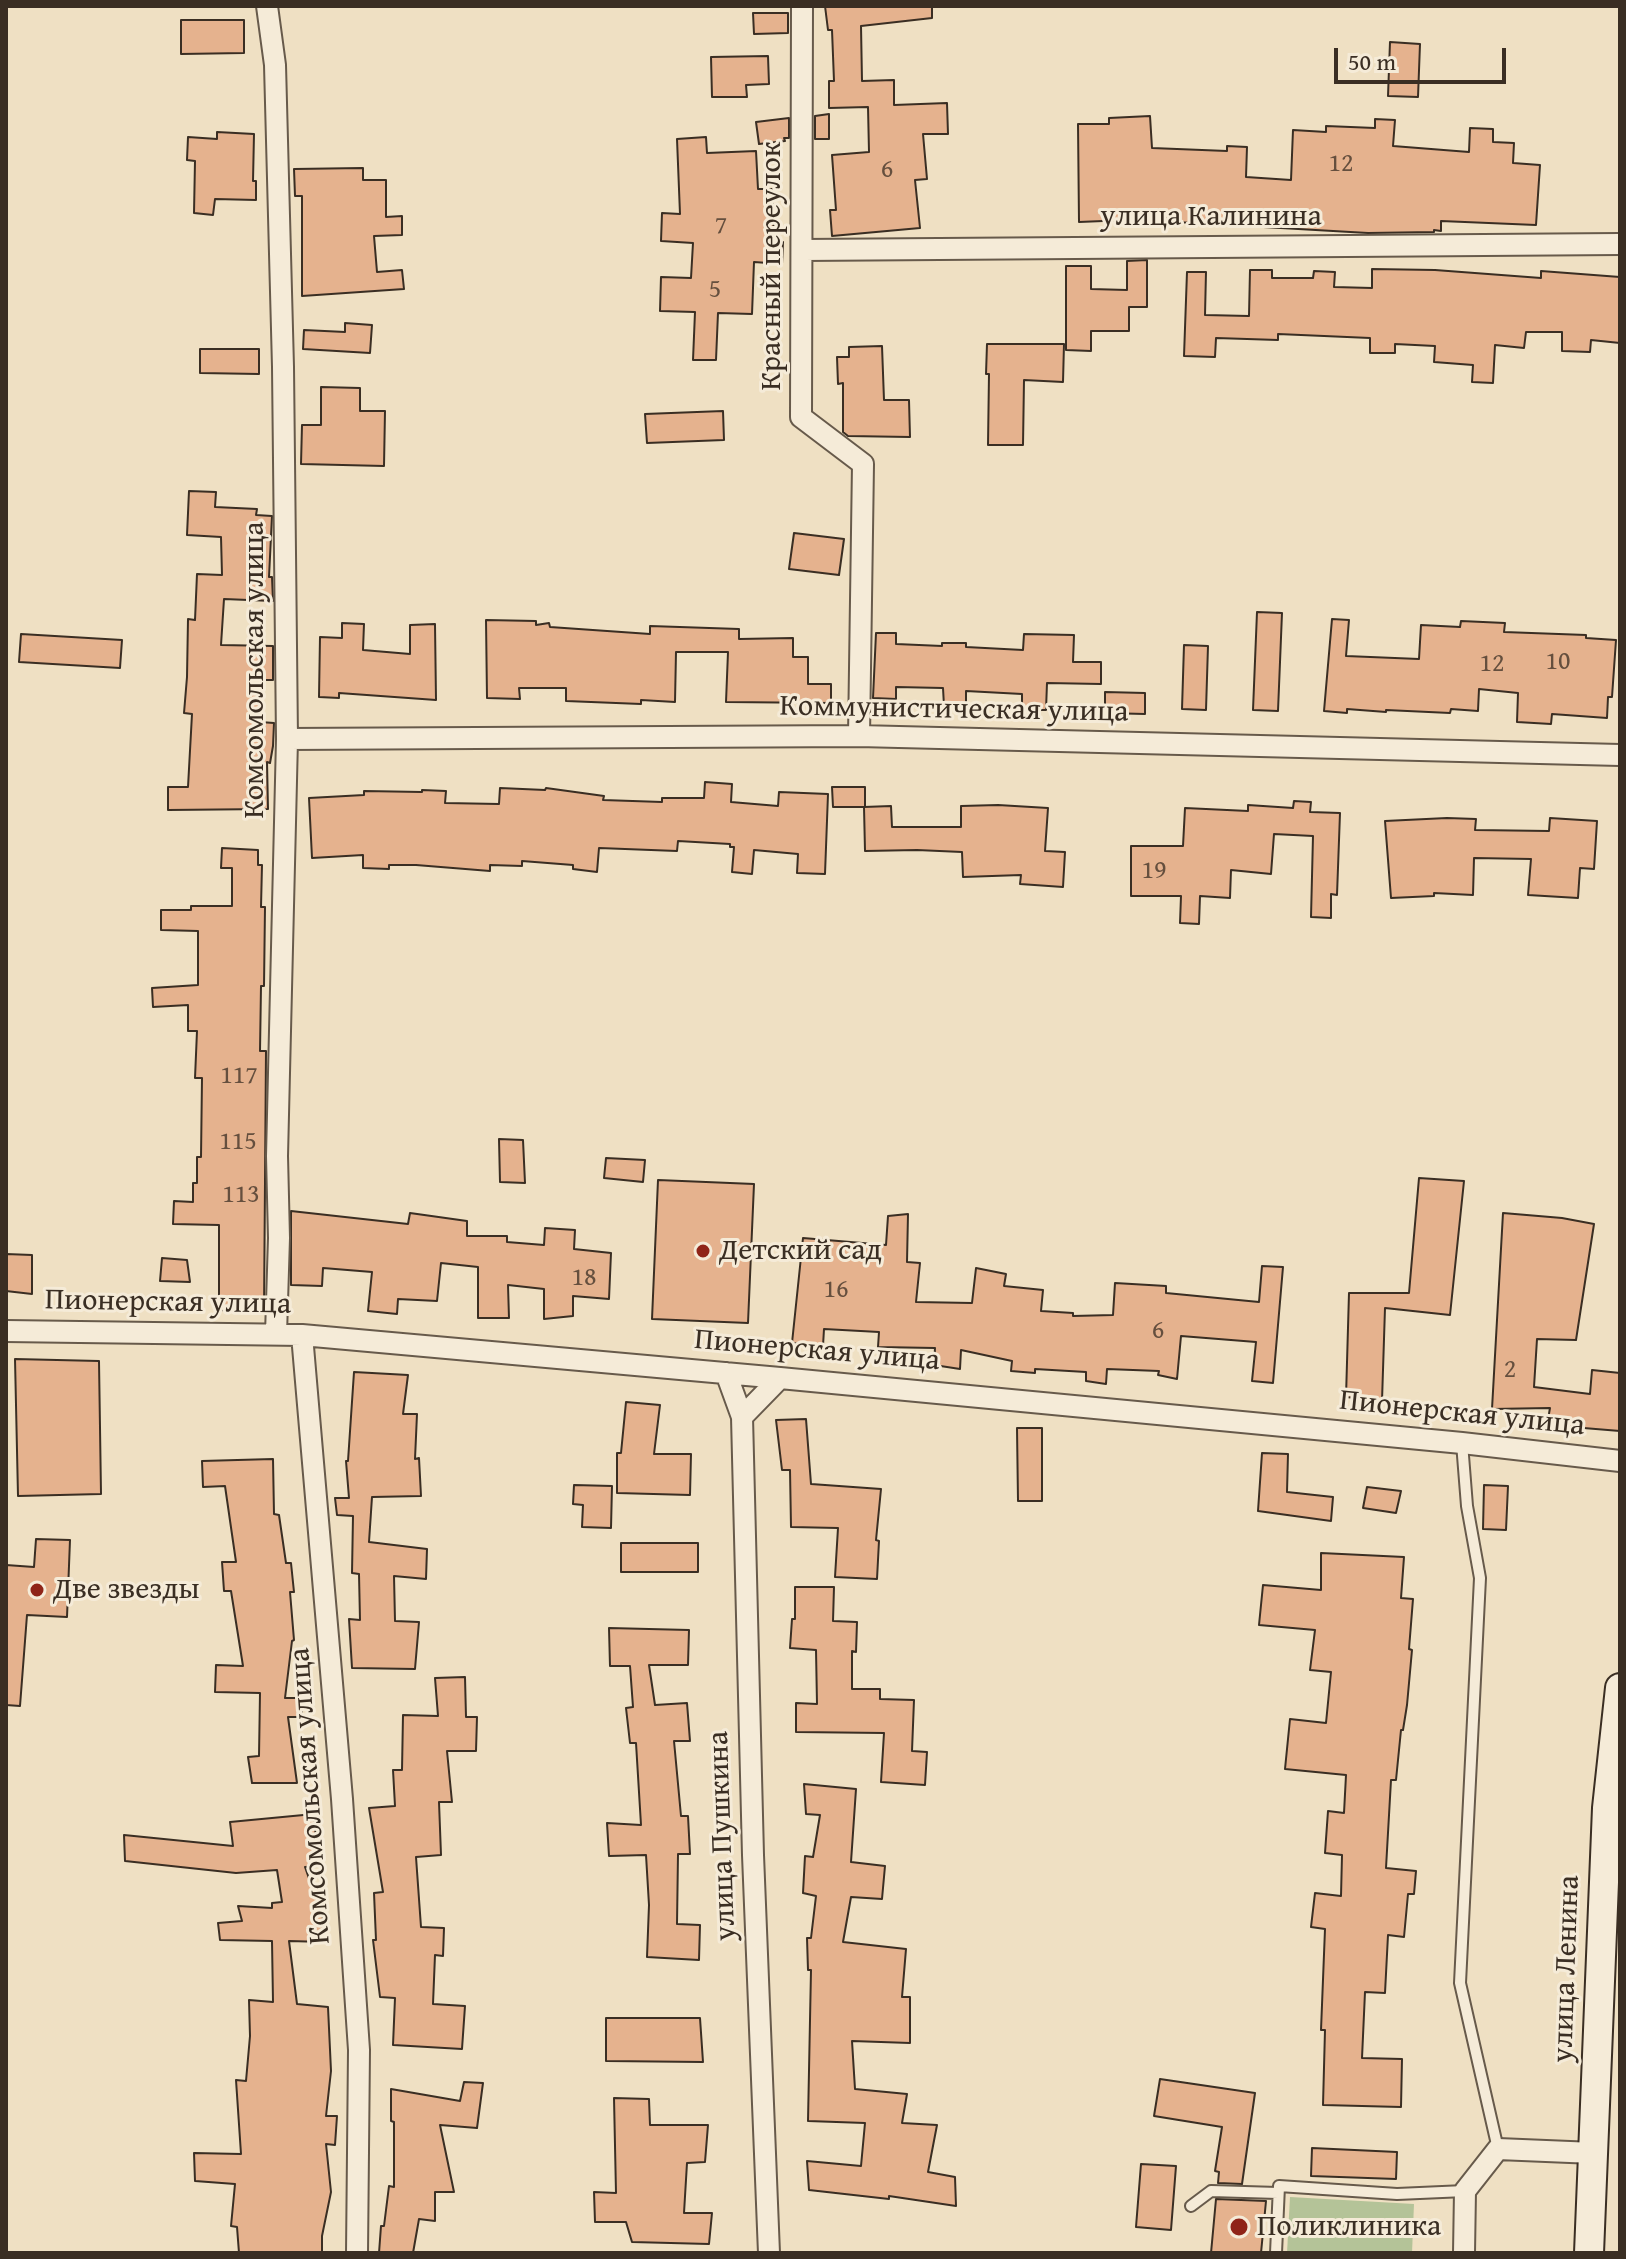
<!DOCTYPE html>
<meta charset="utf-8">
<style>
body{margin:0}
#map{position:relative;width:1626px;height:2259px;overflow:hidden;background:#efe0c3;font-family:"Gentium Book Plus",serif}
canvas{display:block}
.frame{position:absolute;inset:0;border:8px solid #3a2e23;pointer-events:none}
.scale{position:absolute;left:1334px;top:48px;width:172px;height:36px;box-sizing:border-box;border:4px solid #3a2e23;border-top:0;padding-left:10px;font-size:24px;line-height:28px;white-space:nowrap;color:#3a2e23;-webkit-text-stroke:6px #f5ebd8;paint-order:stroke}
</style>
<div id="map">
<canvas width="1626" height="2259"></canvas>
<div class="frame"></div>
<div class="scale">50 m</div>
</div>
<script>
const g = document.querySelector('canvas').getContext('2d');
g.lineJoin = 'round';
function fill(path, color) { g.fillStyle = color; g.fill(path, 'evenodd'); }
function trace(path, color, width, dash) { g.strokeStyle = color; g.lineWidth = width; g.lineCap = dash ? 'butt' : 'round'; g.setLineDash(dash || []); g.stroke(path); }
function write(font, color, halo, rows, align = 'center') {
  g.font = font + ' "Gentium Book Plus",serif'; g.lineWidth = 6; g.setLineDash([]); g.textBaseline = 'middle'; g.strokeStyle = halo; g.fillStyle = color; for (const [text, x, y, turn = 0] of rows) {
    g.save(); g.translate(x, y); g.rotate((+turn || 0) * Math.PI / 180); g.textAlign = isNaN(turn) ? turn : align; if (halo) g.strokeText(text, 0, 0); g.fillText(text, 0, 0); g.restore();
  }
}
fill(new Path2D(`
 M1290 2197 1414 2204 1412 2253H1287Z`), '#b4c398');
const building = new Path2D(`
 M825 6H932V18L861 26 862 81 894 80V105L947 103 948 134H923L927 179 915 180 920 228 832 236 830 210H836L832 155 869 152 868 107 829 108V81H834L832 30H828Z
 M753 13H788V33L754 34Z
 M181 20H244V53L181 54Z
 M1390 42 1420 44 1418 97 1388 96Z
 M768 56 769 84 746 85 747 97H712L711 57Z
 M829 114V139H815V116Z
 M1150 116 1152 148 1227 151V146L1247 147 1246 177 1291 180 1293 130 1326 132V126L1375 128V119L1395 120 1393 146 1469 152 1470 128 1493 129V142L1514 143 1513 163 1540 165 1536 225 1441 221V231L1434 230V232L1368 233 1176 222V218L1079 222 1078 124H1109V118Z
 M789 118V138H784L785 141 759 144 756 122Z
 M217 132 254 134 253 181H256V200L215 199 213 215 194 213 195 161 187 160 188 137 217 139Z
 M706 137 707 153 756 151 758 189H772L774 241 783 242 782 264 754 262 752 314 718 313 716 360H693L695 312 660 311 661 277 691 278 693 243 661 241 662 213 680 214 677 139Z
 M363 168V180H386V217L402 216V235L374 236 377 272 402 270 404 289 302 296V196H295L294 169Z
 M1147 260V307H1129V331H1091V351L1066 350V266H1091V289L1127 290V261Z
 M1372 269 1435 270 1541 278V271L1620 277V343L1591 340 1590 352 1562 351V332H1526L1524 348 1495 345 1493 383 1472 382 1473 365 1434 362 1435 346 1395 344V353H1370V338L1278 334V340L1216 338 1215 357 1184 356 1187 272H1206L1205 315 1249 316 1250 270H1272V278H1313L1314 271 1335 272 1334 287 1372 288Z
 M345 323 372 325 370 353 303 349 304 330 345 332Z
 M987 344H1064L1063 382 1024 380 1023 445H988L989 374H986Z
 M882 346 884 400H909L910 437 848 436 843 432V383L838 384 837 357H849V347Z
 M200 349H259V374L200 373Z
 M321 387 360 388V411H385L384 466 301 464 302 425H321Z
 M723 411 724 440 647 443 645 414Z
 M189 491 216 492 215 507 257 509 256 515 272 516 269 577H272L273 601 224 599 221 645 273 646V680H263L260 722 274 723 273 746 270 763 267 762 268 809 168 810V787H188L192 714 184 713 187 677 188 619 195 620 197 574 222 575 221 537 187 535Z
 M794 533 844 539 839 575 789 569Z
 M1257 612 1282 613 1278 711 1253 710Z
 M1332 619 1349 620 1346 656 1419 659 1421 625 1460 627 1461 621 1505 623 1504 632 1586 635V638L1616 640 1612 697H1608L1607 718 1552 714 1551 724 1517 722 1518 693 1479 689 1478 711 1451 709 1450 713 1386 710V712L1347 709V713L1324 711Z
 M486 620 536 621V625L549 623 550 627 650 634V626L739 629V639L793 638V657H808V684H831V703L726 702 728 652H676L675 702 641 700V704L566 701V688H519L520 699 487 698Z
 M342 623 364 624 363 650 410 654V625L435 624 436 700 339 693V698L319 697 320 637 342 638Z
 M876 633H896V644L942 646V643H966V647L1023 650 1024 634 1074 635 1073 662H1101V684L1047 683 1046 710H1022V694L966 691V706H944L943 688 896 687V699L873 698Z
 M21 634 122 640 120 668 19 662Z
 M1184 645 1208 646 1206 710 1182 709Z
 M1105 692 1145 693V714L1105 713Z
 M705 782 732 784 731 802 778 806 779 792 828 794 825 874 797 873 798 854 754 850 752 874 732 872 734 847H730V844L678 841 677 851 599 848 597 872 573 869V865L522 861V866L490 865V871L416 865H389V869L363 868V855L312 858 309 798 364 795V791L422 792V790L446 791 445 803 499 804 500 788 545 790 546 788 604 796 603 800 662 802V798H704Z
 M832 787H865V807H833Z
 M1294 801 1311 802 1310 812 1340 813 1337 895 1331 894V918L1311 917 1313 836 1274 834 1271 874 1231 870 1230 898 1200 896 1199 924 1180 923 1181 896H1131V846H1183L1185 808 1248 811V805L1293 808Z
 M998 805 1048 808 1045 851 1065 852 1063 887 1020 884 1021 875 963 877 962 852 917 850 865 851 864 807 891 806 892 827H961V806Z
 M1447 818 1476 819 1475 830 1549 831 1550 818 1597 821 1594 869 1580 868 1578 898 1528 895 1531 859 1474 858 1473 895 1434 893V896L1391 898 1385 821Z
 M222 848 258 850V865H262L261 907H265L264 986H261L260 1051H266L264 1312 219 1310V1225L173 1224 174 1201 193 1202V1183H197V1157H201L202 1078H195L197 1031H188V1005L153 1007 152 988 198 985V931L161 930V910H191V906H232V868H221Z
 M499 1139 523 1140 525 1183 500 1182Z
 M606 1158 645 1160 643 1182 604 1178Z
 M1419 1178 1464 1181 1450 1315 1385 1308 1382 1401 1346 1397 1349 1293H1409Z
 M658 1180 754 1184 748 1323 652 1319Z
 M291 1211 408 1224 410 1213 467 1221V1236H507V1242L544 1245 545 1228 575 1230 574 1249 611 1253 609 1299 573 1296V1316L544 1319V1289L508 1285 509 1318H478V1267L441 1263 437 1301 398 1299 397 1314 368 1311 372 1272 323 1268 322 1286 291 1285Z
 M1503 1213 1562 1218 1594 1224 1576 1340 1537 1339 1534 1387 1590 1394 1592 1370 1620 1373V1431L1547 1425 1550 1408 1492 1409Z
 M908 1214 907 1262 920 1263 916 1302 972 1303 976 1268 1006 1274 1004 1286 1043 1290 1041 1311 1073 1313V1316L1113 1315 1115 1283 1166 1286V1293L1259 1302 1262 1266 1283 1267 1273 1383 1252 1381 1256 1342 1181 1336 1177 1379 1158 1375 1159 1371 1107 1369 1106 1384 1086 1381V1372L1035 1369V1373L1011 1371 1012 1361 961 1350 960 1369 934 1365 935 1348 878 1347 879 1332 824 1329 823 1346 792 1343 803 1238 886 1245 888 1216Z
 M6 1254 32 1255V1294L6 1291Z
 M162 1258 187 1260 190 1282 160 1281Z
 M15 1359 99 1361 101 1494 18 1496Z
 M354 1372 408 1375 403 1414H417L415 1459 419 1458 421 1496 372 1497 369 1542 427 1549 426 1579 394 1576 395 1621 419 1622 415 1669 352 1668 349 1619 360 1620 359 1574 352 1573 353 1516 337 1515 335 1498H349L346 1461H348Z
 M626 1402 660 1405 654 1454H691L690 1495 617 1493V1453H621Z
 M806 1419 811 1484 881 1489 876 1540 879 1541 877 1579 835 1577 838 1528 791 1527 790 1470H782L776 1420Z
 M1017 1428H1042V1501H1018Z
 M1262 1453 1288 1454 1287 1492 1333 1497 1331 1521 1258 1511Z
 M273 1459 274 1514 279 1515 286 1563H291L294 1592H290L294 1640 292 1641 285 1698H303L301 1717H288L297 1783H252L248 1757 259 1756 260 1693 215 1692 216 1665 243 1666 231 1591H224L222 1562H236L225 1486 203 1487 202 1461Z
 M574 1485 612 1486 611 1528 582 1527 583 1505 573 1504Z
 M1484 1485 1508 1486 1506 1530 1483 1529Z
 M1367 1487 1401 1491 1396 1513 1363 1508Z
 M36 1539 70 1540 67 1617 27 1615 20 1706 6 1705V1565L34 1567Z
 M621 1543H698V1572H621Z
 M1321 1553 1404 1557 1401 1598 1413 1599 1409 1649 1412 1650 1407 1705 1403 1730H1401L1396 1780H1391L1386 1868 1416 1871 1414 1894H1408L1404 1937 1388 1935 1385 1993 1365 1992 1362 2058 1402 2059 1401 2107 1323 2105 1325 2030H1321L1325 1929 1311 1927 1315 1893 1341 1896 1342 1855 1325 1853 1328 1811 1344 1813 1346 1775 1285 1769 1290 1719 1326 1723 1331 1672 1310 1670 1315 1630 1259 1625 1263 1585 1321 1590Z
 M795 1587H834L833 1621 857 1622 856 1652 852 1651V1689H880V1699L914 1700 912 1751 927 1752 925 1785 881 1782 884 1733 796 1732V1703L817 1704 816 1650 790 1648 792 1619H795Z
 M609 1628 689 1630 688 1665H649L655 1705 687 1703 690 1741H674L681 1816H688L690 1854H678L677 1924 700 1925 699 1960 647 1957 649 1905 646 1855 609 1856 607 1823 641 1825 636 1743H630L626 1708 633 1707 630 1666H610Z
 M465 1677 466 1717H477L476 1751H447L452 1802H439L441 1855 416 1857 421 1927 444 1928 443 1956 435 1955 433 2004 465 2006 462 2049 393 2045 395 1998 380 1997 373 1940H376L374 1893 383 1892 369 1808 395 1806 393 1770H402L403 1715 438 1716 435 1678Z
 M804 1784 856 1789 851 1862 885 1866 882 1899 851 1897 843 1942 906 1949 902 1997H910V2043L852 2041 855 2089 907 2094 902 2123 937 2125 928 2172 955 2177 956 2206 889 2196V2199L809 2190 807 2161 861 2166 865 2123 808 2121 811 1970H808L807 1938H811L816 1896 803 1893 805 1856 813 1857 820 1815 806 1814Z
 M314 1814 318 1866 305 1867 320 1910H322L325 1942 289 1941 297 2004 328 2007 331 2071 326 2116H337L335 2145 326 2144 331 2192 322 2236V2253H239L237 2227 231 2226 235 2184 195 2181 194 2153 241 2154 236 2080 246 2081 250 2036 249 2000 273 2002 272 1941 220 1940 218 1923 242 1921 238 1906 272 1908V1903L282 1902 277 1870 236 1873 125 1861 124 1835 233 1846 230 1822Z
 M606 2018H700L703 2062 606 2061Z
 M1160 2079 1255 2093 1242 2184 1218 2183 1219 2172 1215 2171 1222 2127 1154 2116Z
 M464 2082 483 2083 477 2128 440 2125 454 2192H435V2221L419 2219 413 2253H379L381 2226H384L389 2186 394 2187V2122L391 2121V2089L460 2101Z
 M614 2098 649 2099 650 2125H708L705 2162 687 2163 684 2213H712L709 2244 632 2242 626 2222H595L594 2192 616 2193Z
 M1312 2148 1397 2152 1396 2179 1311 2176Z
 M1141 2164 1176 2166 1171 2230 1136 2227Z
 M1216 2199 1266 2201 1261 2253H1211Z`);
fill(building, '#e5b28e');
trace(building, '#3a2e23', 2);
const lane = new Path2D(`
 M1462 1443 1467 1506 1480 1578 1460 1983 1498 2149
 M1191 2206 1211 2191 1278 2193
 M1276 2253 1279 2186 1397 2194 1465 2191`);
const street = new Path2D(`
 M267 6 275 65 283 367 287 739 277 1156 279 1238 276 1334
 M802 6 801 417 863 464 859 736
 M803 250 1620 244
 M287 739 859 736 1620 755
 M6 1331 302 1335 780 1378 1462 1443 1620 1461
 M302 1335 342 1799 359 2050 357 2253
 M726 1373 742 1417 753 1855 769 2253
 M742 1417 780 1378
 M1464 2253 1465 2191 1498 2149 1594 2153`);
const secondary = new Path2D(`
 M1589 2253 1607 1808 1620 1688`);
trace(lane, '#675a4b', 14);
trace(street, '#675a4b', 24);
trace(secondary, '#3a2e23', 32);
trace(lane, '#f5ebd8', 10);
trace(street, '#f5ebd8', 20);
trace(secondary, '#f5ebd8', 28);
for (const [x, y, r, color] of [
 [703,1251,8,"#8f2418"],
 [37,1590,8,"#8f2418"],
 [1239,2227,10,"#8f2418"]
]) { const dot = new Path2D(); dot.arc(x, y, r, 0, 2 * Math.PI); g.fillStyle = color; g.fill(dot); trace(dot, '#f5ebd8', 3); }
write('26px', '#654f3e', null, [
 ["12",1341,164],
 ["6",887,170],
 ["7",721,226],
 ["5",715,290],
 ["10",1558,662],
 ["12",1492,664],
 ["19",1154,871],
 ["117",239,1076],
 ["115",238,1142],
 ["113",241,1195],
 ["18",584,1278],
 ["16",836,1290],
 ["6",1158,1331],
 ["2",1510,1370]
]);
write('30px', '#3a2e23', '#f5ebd8', [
 ["улица Калинина",1211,217],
 ["Красный переулок",772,266,-90],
 ["Комсомольская улица",255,670,-90],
 ["Коммунистическая улица",954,710,1],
 ["Пионерская улица",168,1303,1],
 ["Пионерская улица",817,1351,5],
 ["Пионерская улица",1462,1414,6],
 ["Комсомольская улица",311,1796,-94],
 ["улица Пушкина",723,1836,-92],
 ["улица Ленина",1567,1969,-88]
]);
write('30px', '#3a2e23', '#f5ebd8', [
 ["Детский сад",719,1251],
 ["Две звезды",53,1590],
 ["Поликлиника",1257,2227]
], 'left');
</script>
